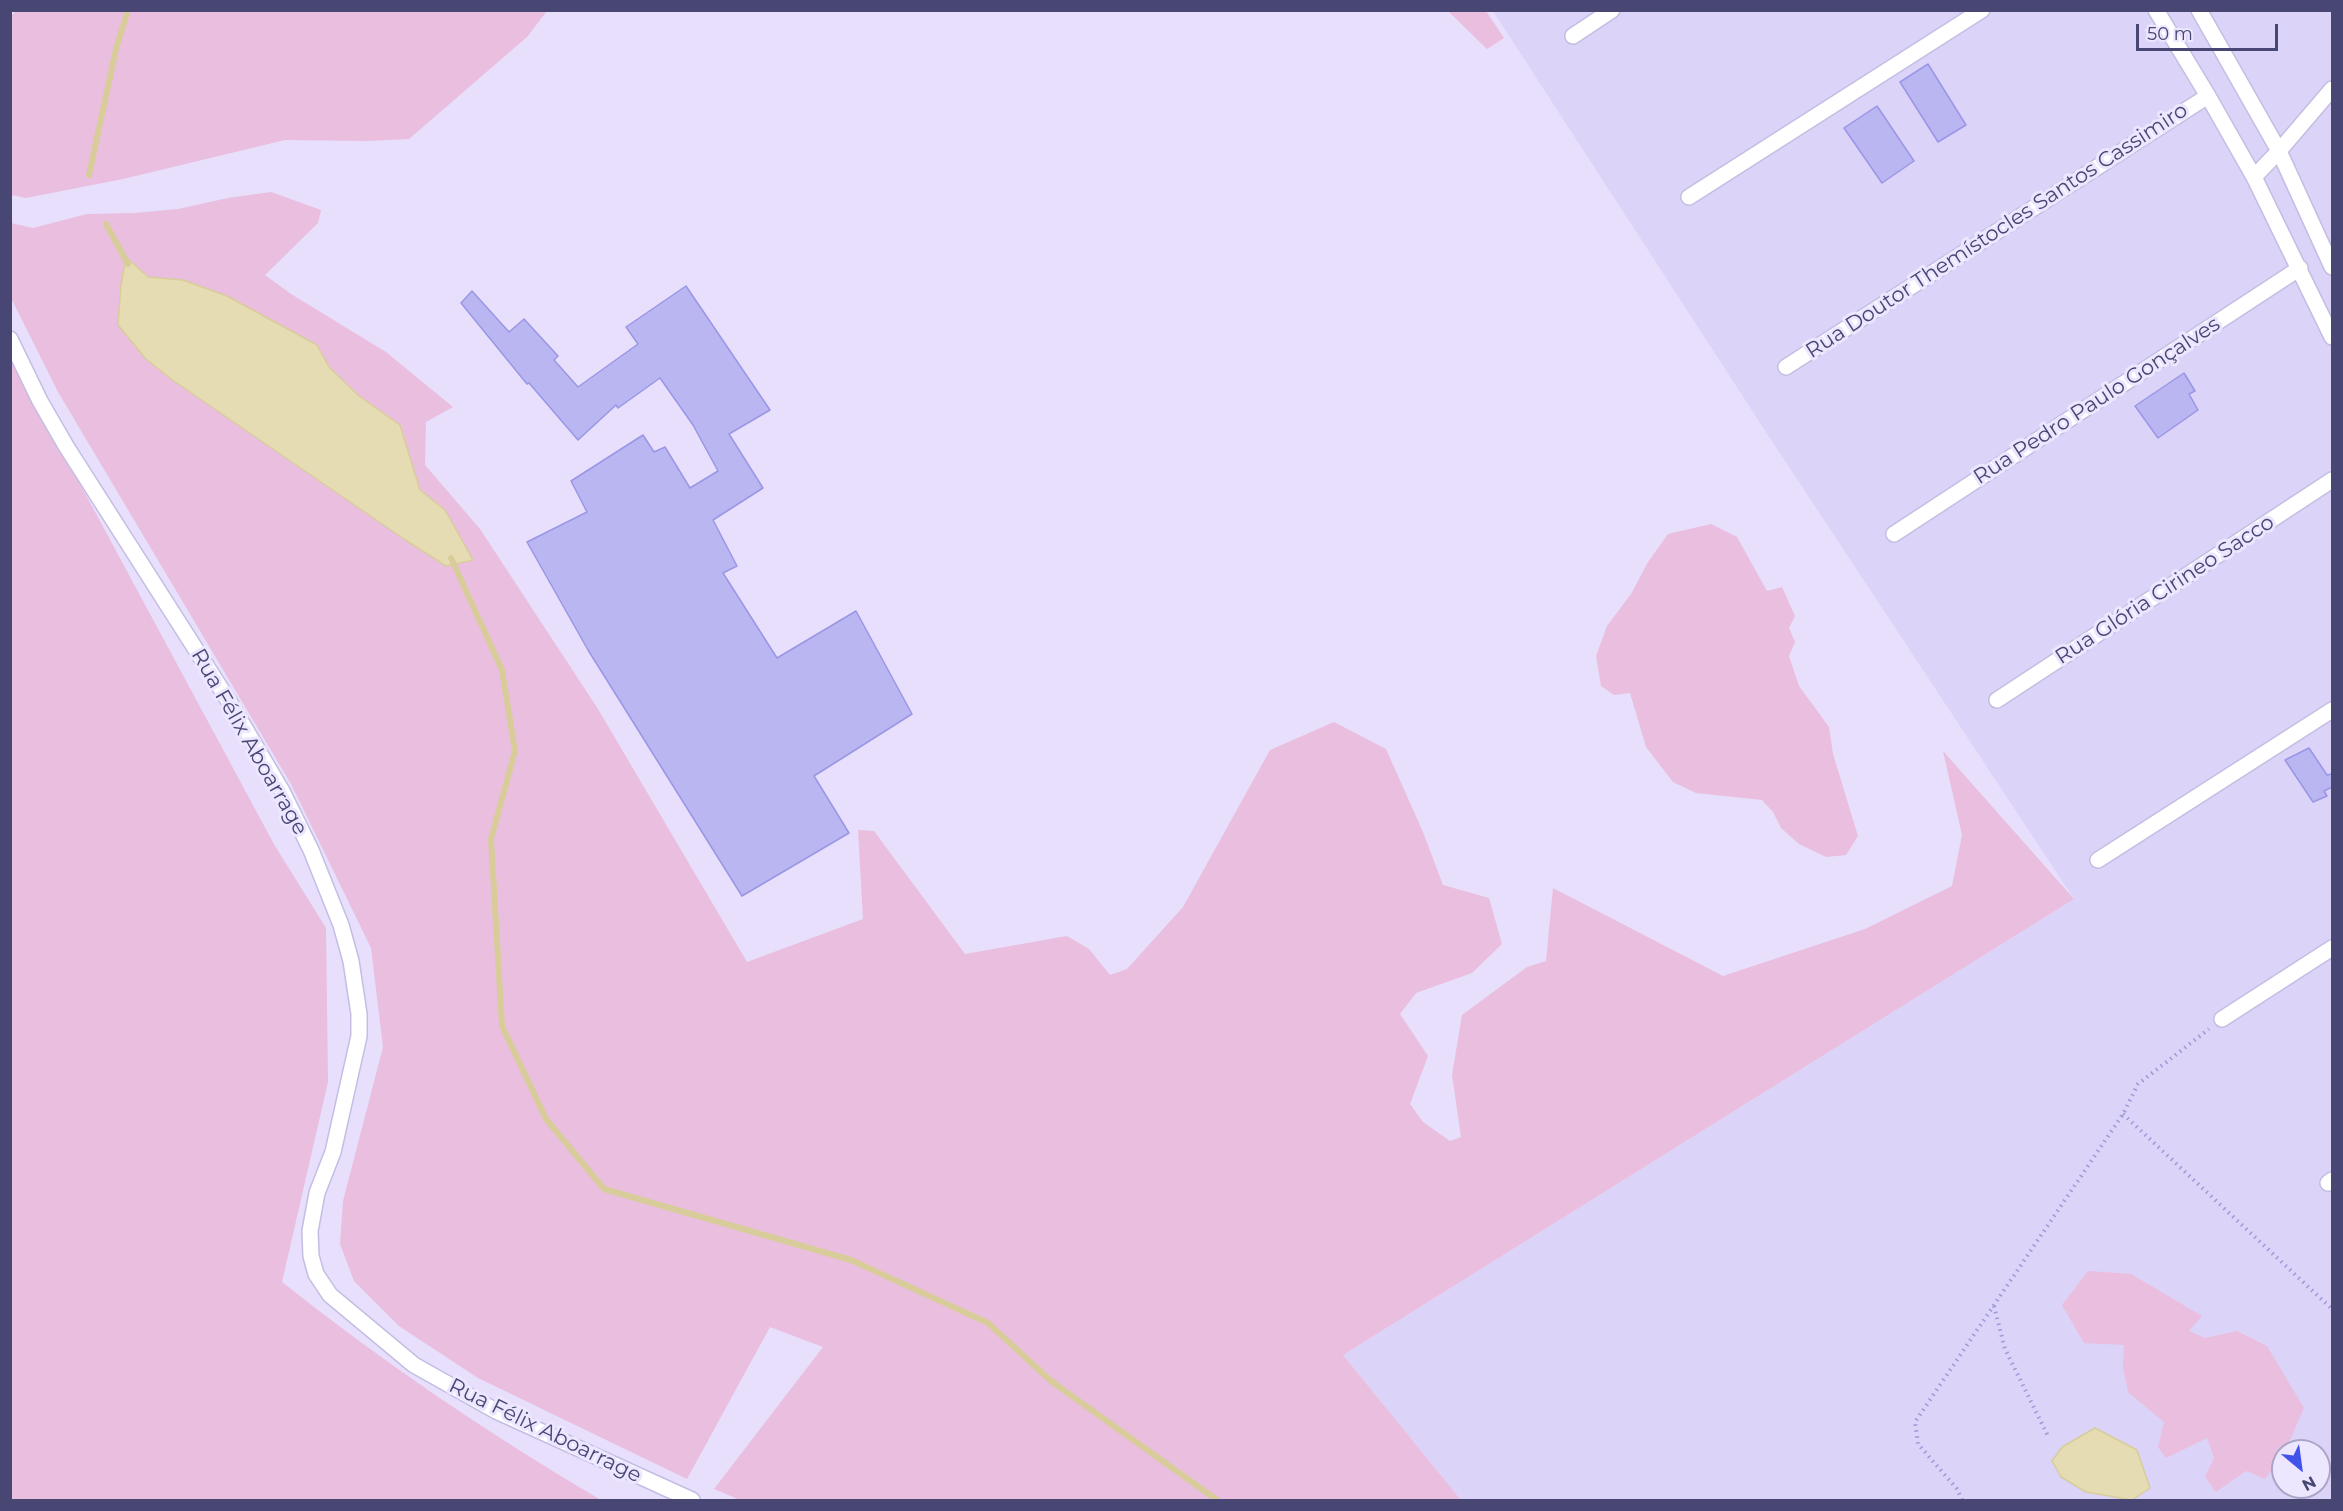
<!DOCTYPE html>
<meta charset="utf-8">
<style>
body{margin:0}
#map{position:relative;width:2343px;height:1511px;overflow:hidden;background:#e7dffc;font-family:Montserrat,sans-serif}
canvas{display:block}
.frame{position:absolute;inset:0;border:12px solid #484773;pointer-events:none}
.north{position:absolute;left:2271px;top:1439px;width:60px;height:60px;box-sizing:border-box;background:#ede6ff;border:2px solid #aba6c7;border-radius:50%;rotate:151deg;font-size:16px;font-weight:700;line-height:24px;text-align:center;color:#484773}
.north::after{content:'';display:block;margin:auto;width:21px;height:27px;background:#4153ea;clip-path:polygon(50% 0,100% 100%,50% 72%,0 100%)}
.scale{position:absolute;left:2136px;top:24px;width:142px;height:27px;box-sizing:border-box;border:3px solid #484773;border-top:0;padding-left:8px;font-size:18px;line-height:21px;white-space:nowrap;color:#484773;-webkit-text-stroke:4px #ede6ff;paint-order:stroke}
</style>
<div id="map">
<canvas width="2343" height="1511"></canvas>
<div class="frame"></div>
<div class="north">N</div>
<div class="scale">50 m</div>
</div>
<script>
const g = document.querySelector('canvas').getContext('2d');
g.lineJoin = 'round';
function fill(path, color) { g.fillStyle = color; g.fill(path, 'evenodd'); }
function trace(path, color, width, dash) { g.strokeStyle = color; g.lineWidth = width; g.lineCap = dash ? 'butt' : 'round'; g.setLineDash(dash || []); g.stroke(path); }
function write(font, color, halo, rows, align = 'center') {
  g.font = font + ' Montserrat,sans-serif'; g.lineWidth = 6; g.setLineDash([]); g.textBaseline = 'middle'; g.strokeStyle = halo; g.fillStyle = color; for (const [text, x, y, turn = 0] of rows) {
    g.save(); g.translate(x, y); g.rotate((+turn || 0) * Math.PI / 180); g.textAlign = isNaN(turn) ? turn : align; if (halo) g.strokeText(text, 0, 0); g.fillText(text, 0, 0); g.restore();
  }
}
fill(new Path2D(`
 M1493 11H2332V1500H1461L1343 1355 2074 899 1766 432ZM2283 1451H2319V1487H2283Z`), '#dcd3f9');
fill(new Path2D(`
 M16 11V10L547 11 527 37 409 139 368 141 285 140 123 179 26 198 11 195 10 17Z
 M1448 11H1486L1504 38 1487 49Z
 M271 192 321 210 318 223 265 275 291 294 386 352 453 407 426 422 425 465 480 529 598 709 747 962 863 919 858 830 874 831 965 954 1067 936 1089 949 1110 975 1127 969 1183 907 1270 750 1334 722 1386 749 1423 832 1443 885 1489 898 1502 944 1472 973 1416 993 1400 1014 1428 1056 1410 1104 1423 1122 1450 1141 1461 1137 1452 1075 1462 1015 1527 967 1546 961 1553 888 1723 976 1865 929 1952 886 1962 835 1943 751 2074 899 1343 1355 1461 1500H740L714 1489 823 1347 770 1327 687 1479 478 1378 399 1326 354 1281 340 1244 343 1201 383 1047 371 948 291 784 58 392 11 298V223L33 228 87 214 135 213 178 209 228 198ZM126 258 148 277 184 280 226 296 317 345 329 367 359 396 400 425 420 490 445 510 472 560 446 566 404 539 171 379 146 359 118 325 121 285Z
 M10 354 275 846 326 928 328 1082 282 1282C383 1362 490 1435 601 1500H11Z
 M1711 524 1737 537 1767 591 1782 587 1795 616 1789 628 1795 642 1789 656 1799 686 1829 727 1833 754 1858 836 1846 855 1826 857 1799 844 1781 828 1773 812 1762 800 1696 793 1673 782 1646 747 1630 693 1614 695 1601 686 1596 656 1607 626 1631 594 1648 562 1668 534Z
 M2088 1271 2131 1274 2202 1316 2189 1331 2205 1338 2237 1331 2267 1346 2304 1408 2285 1451H2283V1455L2265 1479 2246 1471 2216 1492 2205 1477 2214 1458 2207 1438 2166 1458 2158 1447 2164 1422 2128 1392 2123 1367 2124 1345 2084 1343 2062 1305Z`), '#eabede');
const water = new Path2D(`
 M126 257 148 277 183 280 227 296 317 345 329 367 359 396 400 425 420 490 445 510 473 560 446 566 404 539 171 379 146 359 118 325 121 285Z
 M2095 1428 2137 1450 2150 1488 2132 1500 2086 1492 2061 1477 2052 1461 2062 1447Z`);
fill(water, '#e6dcb4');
trace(water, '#d8cd9a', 1.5);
trace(new Path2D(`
 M89 175 116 49 128 10
 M106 224 128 264
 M451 558 502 670 515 751 491 839 502 1026 546 1119 604 1189 851 1260 988 1323 1051 1381 1217 1500`), '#d8cd9a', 6);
const building = new Path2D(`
 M1928 64 1966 125 1938 142 1900 82Z
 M1877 106 1914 161 1882 183 1844 128Z
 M686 286 770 410 729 434 763 488 713 520 737 566 723 573 777 658 856 611 912 714 814 776 849 833 742 896 588 650 527 542 587 512 571 481 643 435 654 452 665 447 690 488 718 471 693 425 660 378 618 408 616 405 578 440 529 383 527 384 461 303 472 291 509 332 524 319 558 356 554 360 578 387 638 344 626 327Z
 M2184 373 2195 391 2189 394 2198 410 2158 438 2135 406Z
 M2309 748 2327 775 2332 774V787L2324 791 2327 796 2313 802 2285 760Z`);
fill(building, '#bab6f2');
trace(building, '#9a96e5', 1.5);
const street = new Path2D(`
 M2156 10 2208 96 2254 177 2332 337
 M2199 10 2279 151 2332 267
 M1573 36 1612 10
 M2254 177 2279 151 2332 89
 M1689 197 1982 10
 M10 339 40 401 66 446 230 703 282 791 311 850 341 925 351 961 359 1014V1036L333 1152 317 1193 310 1231 311 1256 316 1274 330 1295 414 1365 496 1411 692 1500
 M1786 367 2208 96
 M1894 534 2300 268
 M1997 700 2332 480
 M2098 860 2332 710
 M2222 1019 2332 948
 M2328 1183 2332 1180`);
trace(street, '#c3bee2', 18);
trace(new Path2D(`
 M2123 1114 2332 1309
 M1994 1306 2005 1349 2048 1436
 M1962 1500 1957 1489 1918 1444 1915 1422 2123 1114 2138 1084 2209 1029`), '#9d9ad7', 4, [1.5, 4.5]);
trace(street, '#fff', 15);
write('21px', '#484773', '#ede6ff', [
 ["Rua Doutor Themístocles Santos Cassimiro",1997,231,-33],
 ["Rua Pedro Paulo Gonçalves",2097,401,-33],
 ["Rua Glória Cirineo Sacco",2165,590,-33],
 ["Rua Félix Aboarrage",249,742,60],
 ["Rua Félix Aboarrage",545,1431,26]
]);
</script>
